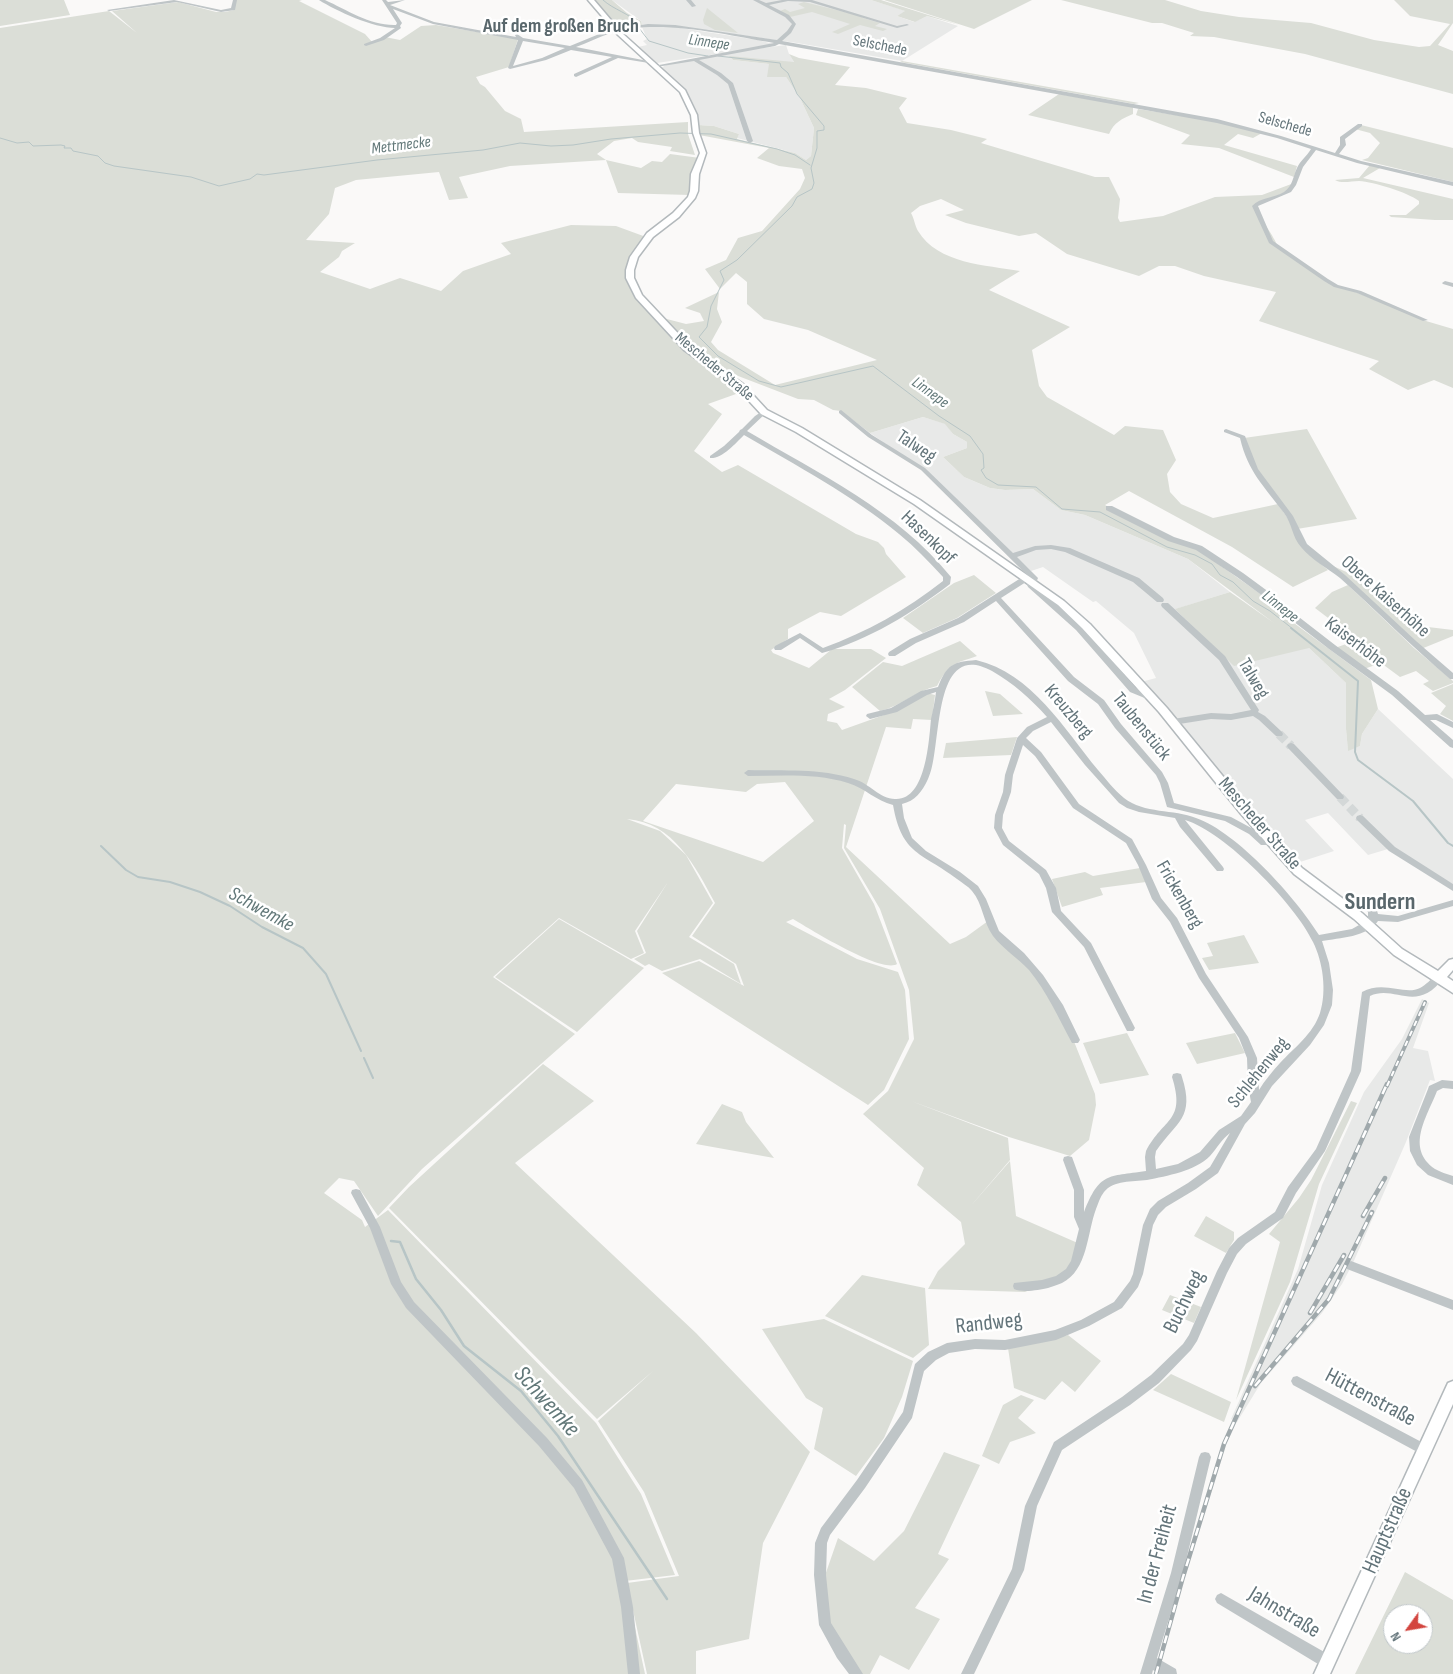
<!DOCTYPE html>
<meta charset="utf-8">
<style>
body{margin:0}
#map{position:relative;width:1453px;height:1674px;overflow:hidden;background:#faf9f8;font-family:"Sofia Sans Condensed",sans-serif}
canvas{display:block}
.north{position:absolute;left:1383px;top:1604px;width:50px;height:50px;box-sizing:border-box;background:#fff;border:1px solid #c1c7ca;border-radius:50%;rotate:238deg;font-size:14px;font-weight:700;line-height:20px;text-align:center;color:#63747a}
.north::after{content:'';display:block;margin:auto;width:18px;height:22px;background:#d3453f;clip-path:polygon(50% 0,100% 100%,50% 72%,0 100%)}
</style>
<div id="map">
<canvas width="1453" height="1674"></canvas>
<div class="north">N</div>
</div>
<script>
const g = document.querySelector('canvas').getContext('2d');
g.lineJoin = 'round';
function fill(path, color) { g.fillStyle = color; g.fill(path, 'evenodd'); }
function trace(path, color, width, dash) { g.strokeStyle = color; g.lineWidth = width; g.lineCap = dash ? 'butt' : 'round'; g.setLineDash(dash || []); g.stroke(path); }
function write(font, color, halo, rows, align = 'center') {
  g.font = font + ' "Sofia Sans Condensed",sans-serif'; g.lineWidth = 5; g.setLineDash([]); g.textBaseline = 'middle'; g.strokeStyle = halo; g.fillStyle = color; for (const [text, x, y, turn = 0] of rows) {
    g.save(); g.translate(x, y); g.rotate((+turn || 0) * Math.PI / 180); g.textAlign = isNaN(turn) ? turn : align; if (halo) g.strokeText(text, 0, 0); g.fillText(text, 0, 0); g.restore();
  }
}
fill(new Path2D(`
 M612 0H871L906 11 897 16 914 22 927 16 958 26 902 61 797 43 677 26 642 25 641 21Z
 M668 26 758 40 773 44 763 47 657 63 638 47 647 45 643 41 647 39 642 27Z
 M786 45 789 54 794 62 787 63 730 57 733 60 769 64 786 77 800 98 814 128 811 156 806 160 795 153 737 138 739 134 714 126 698 125V114L687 91 661 68 666 65 732 52Z
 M923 417 946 424 953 434 967 442V448L943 457 964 477 990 488 1005 490 1033 489 1061 510 1085 515 1188 559 1230 592 1176 609 1309 648 1346 683V729L1348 750 1360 746 1362 734 1378 709 1453 779V884L1388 849 1368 855 1328 813 1305 820 1334 851 1297 863 1141 682 1156 678 1134 633 1096 601 1093 602 1043 567 1031 571 922 469 870 433Z
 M1422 999 1429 1003 1413 1048 1428 1051 1435 1081 1430 1080 1406 1142 1353 1263 1342 1284 1322 1313 1261 1383 1237 1422 1231 1419 1298 1269 1322 1185 1364 1092 1402 1039Z`), '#e8e9e8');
fill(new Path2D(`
 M0 0H64L70 15 0 26Z
 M236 0H302L299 1 365 34 373 43 385 37 400 40 421 26 436 25 518 39 509 67 476 77 480 84 485 87 505 111 521 119 524 132 688 122V134L695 155 670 151 672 147 638 142 632 138 614 141 597 154 606 160 641 168 652 161 662 162 670 154 700 158 690 195 618 193 606 160 510 166 459 177 468 198 449 200 439 172 356 180 335 188 329 214 306 240 355 243 342 251 339 257 320 272 370 289 400 278 441 291 463 271 511 254 501 243 571 225 616 226 646 237C641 247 629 264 628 275 623 302 730 381 752 401L736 394 708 404 722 414 694 451 722 472 738 465 856 534 878 542 884 548 886 554 906 577 841 616 820 612 788 629V639L771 650 773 653 809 668 832 649H871L886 658 845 690 829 699 845 707 828 714 827 721 837 723 842 730 884 715 927 693 935 695 932 720 913 719 911 729 886 727 846 847 950 944 966 937 988 921 1036 974 1073 1039 1095 1094 1096 1105 1089 1140 1070 1156 1009 1137 911 1101 1008 1138 1010 1160 969 1208 1010 1161 1016 1216 1080 1244 1071 1267 1058 1278 1025 1292 928 1289 938 1271 965 1244 961 1222 917 1185 924 1168 863 1114 888 1091 914 1039 909 990 880 909 844 848 846 825 844 824 842 848 874 904 897 964C882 974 810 929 793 919L786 922 857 959 898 972 905 990 909 1039 884 1090 868 1105 662 973 699 961 744 986 736 964 692 936 715 903C695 866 674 823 627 819L660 831 686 855 713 903 689 937 734 964 741 984 700 959 662 971 649 964 645 966 634 959 646 953 637 931 668 882 635 931 644 953 631 959 559 918 493 977 575 1034 422 1169 378 1216 354 1181 339 1178 324 1193 362 1220 365 1227 388 1210 596 1423 641 1494 675 1575 625 1581 645 1674H0V28L109 11 137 33 112 11 178 2 216 12H225L234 10ZM785 782 814 821 763 862 643 821 676 784 746 792 757 784Z
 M594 0H612L627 13 641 21 642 25C609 29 614 24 594 0Z
 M871 0H881L960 25 927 16 915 22 897 16 905 11Z
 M884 0H1032L974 29Z
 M1061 0H1165L1201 11 1239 17 1311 23 1374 40 1419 47 1430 46 1450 24 1410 16 1394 0H1453V23L1438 45 1453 51V94L1305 54 1214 37 1190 36 1194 33 1162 23H1152Z
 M804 2 861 16 863 18 880 23 875 26 887 29 883 31 860 25 838 34 832 32 850 24 812 12 790 17 780 11 785 9 790 12 805 8 798 4Z
 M707 8 738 33 715 30 704 24 703 20Z
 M789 54 799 58 850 67 835 85 866 88 907 98 899 108 907 123 951 130 987 139 981 143 1095 177H1109L1120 199 1118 218 1120 222 1163 216 1215 197 1262 195 1294 183 1288 191 1254 206C1258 214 1276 240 1277 245L1325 281 1358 293 1426 321 1453 329V388L1434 380 1408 390 1369 369 1379 361 1259 321 1276 292 1204 276 1175 266H1159L1139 276 1067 254 1036 233 1019 236 966 223 945 215 964 210 941 199 920 206 911 213C914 218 915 226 918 231 938 264 986 265 1020 271L989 290 1070 327 1032 350 1039 386 1047 397 1114 435 1125 426 1163 430 1176 460 1167 474 1170 492 1181 504 1213 518 1278 504 1317 561 1328 570 1293 587 1232 547 1129 491 1105 505 1169 540 1197 549 1269 600 1275 609 1371 680 1378 709 1362 734 1360 746 1348 751 1346 729V683L1309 648 1234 666 1175 609 1230 592 1274 623 1188 559 1085 515 1061 510 1033 489 1005 490 990 488 964 477 943 457 967 448V442L953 434 945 424 923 417 870 433 841 411 833 410 814 400 798 399 720 369 687 344 663 318 686 324 704 321 700 313 685 308 719 292 717 309 722 322 711 342 718 350 775 385 877 360 808 330 764 319 747 304V282L736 273 720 289 705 269 726 260 738 238 762 231 800 189 805 178 802 169 779 166 757 158 769 148 699 135 698 125 714 126 739 134 737 139 795 153 806 160 811 156 814 128 800 98 786 77H767L769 64 733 60 729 56 794 62Z
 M902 61 1139 103 1134 104 900 62Z
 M1059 94 1133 107V114C1122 119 1114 122 1109 134L1028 115Z
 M1138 109 1213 121 1262 133 1253 138 1238 134 1224 145 1297 166 1294 177 1219 148 1181 144 1190 135 1136 115Z
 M1361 125 1453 148V182L1362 160 1368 158 1380 143 1370 133 1355 129Z
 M1370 165 1380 168 1363 178 1453 199V220H1435L1391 217 1389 215H1406L1419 204V201C1407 192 1374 182 1359 181 1351 181 1342 184 1335 180L1359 178Z
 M1307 429 1357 519 1297 529 1258 475 1244 438Z
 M1322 561 1353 575 1428 627 1453 630V636L1421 649Z
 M974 575 996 593 957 618 923 633 903 618 954 583Z
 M1348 585 1414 648 1453 681V683L1433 691 1423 684 1429 681 1416 671 1400 677 1381 663 1364 669 1335 648 1357 640 1315 608 1332 592Z
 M960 641 977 656C954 664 949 663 937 686 916 691 901 706 880 711L852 687 883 662 902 666Z
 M1453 684V721L1440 714 1446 706 1431 693Z
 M985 691 1000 694 1023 714 993 716Z
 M1017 737 1011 755 943 758 946 743Z
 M1140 868 1146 882 1100 888 1103 895 1062 907 1052 879 1085 872 1093 876Z
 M559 919 644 968 577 1032 495 977Z
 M1244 935 1259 963 1209 970 1202 958 1213 956 1207 943Z
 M1127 1033 1149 1075 1100 1084 1083 1043Z
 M1235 1033 1245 1053 1197 1064 1186 1043Z
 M543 1064 594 1101 515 1163 696 1333 810 1452 763 1543 749 1639 696 1651V1674H647L627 1583 679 1576 644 1492 598 1421 653 1371 597 1419 389 1208 409 1187Z
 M1351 1101 1357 1103 1319 1184 1290 1282 1236 1400 1280 1242 1269 1234 1299 1198 1311 1180Z
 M722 1104 742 1112 746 1122 774 1158 696 1144Z
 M1206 1216 1234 1232V1240L1226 1253 1194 1236Z
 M862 1275 925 1288 929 1345 913 1358 825 1316Z
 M1170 1295 1201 1307 1194 1323 1162 1310Z
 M824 1319 913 1361 902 1397 884 1438 856 1476 814 1449 823 1408 806 1398 762 1329Z
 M1068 1335 1101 1361 1075 1392 1062 1381 1045 1400 1014 1388 1008 1348Z
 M1171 1374 1231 1402 1224 1422 1153 1390Z
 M1021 1395 1034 1400 1018 1418 1036 1433 1010 1442 999 1464 982 1456 1003 1405Z
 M944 1452 980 1465 938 1554 949 1559 915 1608 940 1619 909 1670 880 1655 870 1674H861L832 1630 821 1587 838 1538 874 1561 904 1531Z
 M1405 1572 1453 1600V1674H1355ZM1393 1614H1423V1644H1393Z`), '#dbded7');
trace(new Path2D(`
 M603 0C614 10 629 13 639 24
 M639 28 649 41 688 53 708 56
 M718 56 780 63 781 67 788 73 797 94 824 126V130L817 131V148L811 168 814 183 812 189 797 197 792 206 737 260 720 271 724 280 711 306 707 327 699 337 718 356 759 381 781 387 873 366 939 416 970 436 983 454 984 468 981 470 986 478 998 485 1036 487 1062 509 1100 512 1167 547 1195 555 1212 564 1220 575 1233 582 1253 601 1270 611 1293 629
 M0 138 17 143 29 142 33 146 61 145 65 146 64 148H71L73 151 98 156 105 163 114 166 191 177 219 186 250 179 257 174 264 175 377 160 483 150 520 143 551 146 573 145 611 139 680 133 711 134 777 149 795 155 810 165`), '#b7c5c6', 1);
trace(new Path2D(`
 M1291 628 1358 681 1355 752 1358 760 1413 801 1448 843 1453 846
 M101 846 126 870 138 877 170 882 200 892 230 906 262 927 303 948 326 974 361 1051
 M364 1058 373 1078`), '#b7c5c6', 2);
trace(new Path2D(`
 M391 1241 400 1242 416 1279 441 1310 464 1346 521 1391 558 1436 667 1599`), '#b7c5c6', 2.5);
trace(new Path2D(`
 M1279 734 1291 746
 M1340 797 1360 818`), '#d4d8d8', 9, [9, 4.5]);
const major = new Path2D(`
 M588 0H594L622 33 685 90 697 115 699 133 706 153 699 174 698 191 695 198 679 217 653 237 638 257 634 270V278L642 295 690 346 743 384 767 410 802 428 920 500 1064 601 1090 624 1167 708 1249 808 1302 868 1362 913 1402 949 1438 971 1449 960 1453 959V970L1447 977 1453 981V993L1394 955 1354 919 1294 874 1241 814 1159 712 1082 628 1058 605 914 504 796 432 761 414 737 388 684 350 636 298 626 278V270L630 257 647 233 673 213 688 197 690 191 691 174 700 153 693 133 691 115 680 92 618 35Z
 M1453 1381V1404L1330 1674H1314L1448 1383Z`);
trace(major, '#b3b9bc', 3);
fill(new Path2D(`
 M174 0 221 10 231 8 233 0H237L235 10 221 12 177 2 109 11 107 10Z
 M319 0H325C347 10 371 26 396 25L397 23 382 0H386L388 2 405 0 390 5 434 22 516 37 515 35 517 34 523 38 570 46 609 30 648 24 675 25 777 40 787 31 792 24 785 17 753 0H759L766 3 782 0H812L897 26 907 24 909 25 897 28 810 2 788 1 769 5 789 15 796 24 791 33 782 41 1217 119 1281 136 1335 153 1340 145V137L1358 124H1362V126L1345 139 1346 145 1339 154 1361 161 1453 182V186L1357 163 1316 150 1303 167 1296 185 1291 192 1258 206 1273 241 1328 279 1338 285 1361 291 1428 320 1423 321 1357 293 1334 287 1324 281 1269 243 1252 206C1261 197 1274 198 1284 192 1293 186 1293 176 1297 168 1300 161 1307 156 1311 149L1277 138 1217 123 779 44 775 46 699 60 721 73 733 83 753 141 750 143 747 141 728 84 717 75 694 61 656 67 654 66 774 43C726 35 658 18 611 33 599 37 587 43 576 47L653 62H655V64L618 58 576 77 574 76V74L612 57 571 50 546 60 510 69 508 68 518 40 433 24 393 9 402 23 400 26 401 28 384 40 366 46 364 45V44L380 38 395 28C374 28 336 11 319 0ZM523 41 565 48 542 58 513 66Z
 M686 0H691L696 6 692 7Z
 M1445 281 1453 283V287L1443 284 1442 283Z
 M764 410 766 411V413L747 431C818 473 898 511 951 577L950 584C912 613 869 640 822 653L800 638 781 650H775L774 648 775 646 800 633 823 648C867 632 906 610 943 581V577C929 562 915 547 899 534 852 495 797 466 744 435 735 444 722 459 710 458V456L724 446 739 432 740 430 742 429 755 416Z
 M841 410 872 435 925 468 1013 553 1035 546 1051 545 1070 548 1139 578 1163 598 1164 600 1163 602H1157L1133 582 1065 552 1051 549 1036 550 1017 557 1038 578 1035 585 1082 626 1136 688 1155 696 1156 698 1152 701 1130 692 1076 630 1028 587 1026 582 1001 598 1074 677 1104 700 1121 724 1162 772 1168 783 1174 803 1231 817 1255 830 1266 840 1275 841 1276 843 1275 845H1261L1249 834 1225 821 1167 807 1160 783 1156 775 1115 728 1098 704 1068 681 996 601 964 622 916 643 895 656H889L888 654 889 652 910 639 958 618 1024 576H1028L921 470 868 437 839 413V411Z
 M1226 429 1245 436 1258 469 1293 516 1307 544 1345 575 1416 641 1453 673V679H1450C1412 647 1377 611 1340 578 1327 568 1312 560 1301 547 1292 537 1292 523 1284 513 1264 486 1248 472 1240 438L1224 432V430Z
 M1106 506H1112L1174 537 1202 546 1243 573 1277 598 1286 607 1335 645 1398 691 1425 715 1437 714 1453 722V728L1436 720H1430L1453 740V748L1450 747 1392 695 1329 649 1280 611 1271 602 1237 577 1196 550 1168 541 1106 510Z
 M1162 603H1168L1225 656 1259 710 1258 712 1265 716 1282 732 1283 734 1282 736H1276L1259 720 1253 716 1231 720 1211 719 1173 725 1170 724 1169 722 1173 719 1211 713 1231 714 1251 710 1219 660 1162 607 1161 605Z
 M976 660C1032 673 1064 729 1098 770 1106 779 1114 790 1124 798 1144 814 1174 809 1196 818 1237 832 1297 899 1319 935L1352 929 1368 920V912C1360 905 1355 906 1345 909L1340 906 1342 904C1353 899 1375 898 1378 914L1398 916 1453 900V906L1398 922 1378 921C1368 937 1339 938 1322 941L1329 963 1333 990 1332 1005 1324 1025 1310 1045 1272 1086 1255 1113 1245 1124 1218 1173 1196 1189 1166 1207 1158 1215 1153 1225 1143 1274 1138 1287 1122 1308 1089 1326 1056 1340 1005 1350 975 1349 949 1353 936 1360 924 1371 912 1418 865 1488 830 1535 827 1543 826 1575 831 1623 863 1674H849L837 1658 819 1625 814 1575 815 1543 821 1528 857 1480 903 1412 915 1364 928 1352 947 1343 975 1339 1005 1340 1055 1330 1081 1320 1114 1302 1130 1281 1133 1274 1143 1225 1150 1209 1158 1201 1188 1183 1210 1167 1230 1133C1222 1139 1217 1148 1210 1156 1195 1171 1167 1176 1147 1180 1132 1182 1114 1180 1104 1192 1100 1197 1098 1204 1096 1209 1087 1233 1088 1270 1062 1283 1058 1285 1053 1286 1048 1288 1039 1290 1023 1293 1014 1289L1013 1286 1014 1283 1042 1280 1056 1276 1066 1269 1071 1261 1079 1229 1074 1217V1190L1063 1160 1064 1157 1068 1156 1072 1157 1084 1190V1212C1100 1172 1107 1177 1146 1171L1145 1157 1146 1151C1164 1117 1186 1122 1172 1077L1173 1074 1177 1073 1181 1074 1182 1077C1195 1118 1177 1121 1156 1151L1155 1157 1156 1169 1178 1164 1200 1152 1219 1130 1241 1116 1251 1102 1248 1086 1247 1058 1239 1038 1199 978 1170 922 1152 899 1138 865 1126 843 1073 808 1035 756 1023 745 1013 775 1011 792 1003 815 1002 828 1009 841 1046 870 1056 888 1061 911 1091 943 1135 1028 1133 1031H1127L1084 947 1052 912 1046 888 1039 874 1003 845 994 828 995 815 1003 792 1005 775 1017 738 1027 727 1047 717C1031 699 1013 683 992 671 930 637 943 750 928 779 922 792 915 801 902 804L904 818 912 838 926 851 960 872 978 886 986 899 999 931 1024 953 1043 975 1063 1005 1080 1040 1078 1043H1072C1058 1017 1047 992 1029 970 1018 958 1003 949 993 936 983 922 983 904 972 891 968 886 962 883 957 879 922 852 902 856 893 805 876 801 865 788 848 783 816 773 781 776 748 776L744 773 748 770C784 771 820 768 854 779 869 783 880 799 895 799 926 801 929 740 931 719 933 710 935 701 936 692L927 695 897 712 870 719 866 716 867 714 891 708 921 691 938 687C947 664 953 662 976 660ZM1051 722 1085 765 1119 803 1127 808 1139 812 1175 818 1180 827 1217 871H1223L1224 869 1223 867 1185 820C1224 831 1296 905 1313 942 1323 962 1327 991 1320 1013 1313 1034 1294 1048 1280 1063 1272 1072 1265 1080 1259 1090L1257 1058 1248 1037 1206 974 1177 918 1161 898 1146 865 1132 839 1079 804 1041 752 1026 738 1033 731Z
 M1291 743 1294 744 1343 795 1344 797 1343 799H1337L1288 748 1287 746 1288 744Z
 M1360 815 1363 816 1395 847 1453 884V891L1389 851 1357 820 1356 818 1357 816Z
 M1439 974 1442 975 1444 977C1417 1015 1395 984 1370 996L1361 1071 1325 1151 1296 1193 1283 1218 1246 1244 1237 1254 1227 1273 1197 1341 1191 1350 1159 1383 1130 1405 1062 1450 1037 1506 1024 1570 974 1674H961L1012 1569 1025 1506 1054 1442 1122 1397 1151 1375 1183 1344 1189 1335 1217 1271 1229 1248 1238 1238 1275 1212 1288 1187 1316 1149 1351 1071 1362 992C1384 980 1405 996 1420 988 1426 985 1431 979 1436 975Z
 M1442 1080 1453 1081V1089L1443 1088 1437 1091C1427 1117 1405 1148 1435 1169 1440 1172 1447 1174 1453 1176V1185L1428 1175 1417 1165 1410 1151 1409 1137 1428 1089 1429 1086Z
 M356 1189 360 1190 380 1227 401 1282 414 1302 547 1438 582 1480 624 1558 633 1607 640 1674H628L621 1607 612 1559 574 1488 539 1446 406 1308 391 1284 370 1228 351 1193 352 1190Z
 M1351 1261 1453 1300V1310L1347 1269 1346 1266 1347 1263Z
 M1297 1376 1429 1446 1431 1450 1429 1454 1425 1455 1421 1454 1293 1385 1291 1381 1293 1377Z
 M1205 1452 1209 1453 1211 1457 1183 1573 1157 1658 1176 1669 1177 1674H1159L1153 1670 1152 1674H1140L1171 1573 1199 1457 1201 1453Z
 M1221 1593 1333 1657 1334 1662 1333 1667 1328 1668 1323 1667 1217 1603 1215 1599 1217 1595Z`), '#bfc5c7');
fill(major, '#fff');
const railFar1 = new Path2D(`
 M1387 1086 1425 1002`);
const rail = new Path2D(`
 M1363 1216 1385 1178
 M1310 1313 1344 1255
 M1255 1386 1329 1299 1372 1212
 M1156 1674 1183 1577 1224 1444 1387 1084`);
trace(railFar1, '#a0a9ac', 4);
trace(rail, '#a0a9ac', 4.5);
trace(railFar1, '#fff', 2, [5.5]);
trace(rail, '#fff', 2.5, [8]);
write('italic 16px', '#627879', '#fff', [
 ["Linnepe",709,43,8],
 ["Mettmecke",401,146,-7],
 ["Linnepe",930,393,36],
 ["Linnepe",1280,607,38]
]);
write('16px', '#63747a', '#fff', [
 ["Selschede",880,46,11],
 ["Selschede",1285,125,16],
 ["Mescheder Straße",714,367,40]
]);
write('19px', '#63747a', '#fff', [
 ["Talweg",916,447,34],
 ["Hasenkopf",928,538,44],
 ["Obere Kaiserhöhe",1385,597,42],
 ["Kaiserhöhe",1355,643,37],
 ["Talweg",1253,679,60],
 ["Kreuzberg",1068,712,50],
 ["Taubenstück",1141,727,51],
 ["Mescheder Straße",1259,824,49],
 ["Frickenberg",1179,895,60],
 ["Schlehenweg",1259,1073,-51]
]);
write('bold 20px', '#59676c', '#fff', [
 ["Auf dem großen Bruch",561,27]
]);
write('italic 20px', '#627879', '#fff', [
 ["Schwemke",261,910,29]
]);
write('22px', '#63747a', '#fff', [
 ["Buchweg",1185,1302,-64],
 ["Randweg",989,1324,-6],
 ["Hüttenstraße",1370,1398,28],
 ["Hauptstraße",1388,1531,-66],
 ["In der Freiheit",1158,1554,-75],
 ["Jahnstraße",1284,1613,31]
]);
write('bold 24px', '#59676c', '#fff', [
 ["Sundern",1380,903]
]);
write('italic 24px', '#627879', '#fff', [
 ["Schwemke",546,1402,48]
]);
</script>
